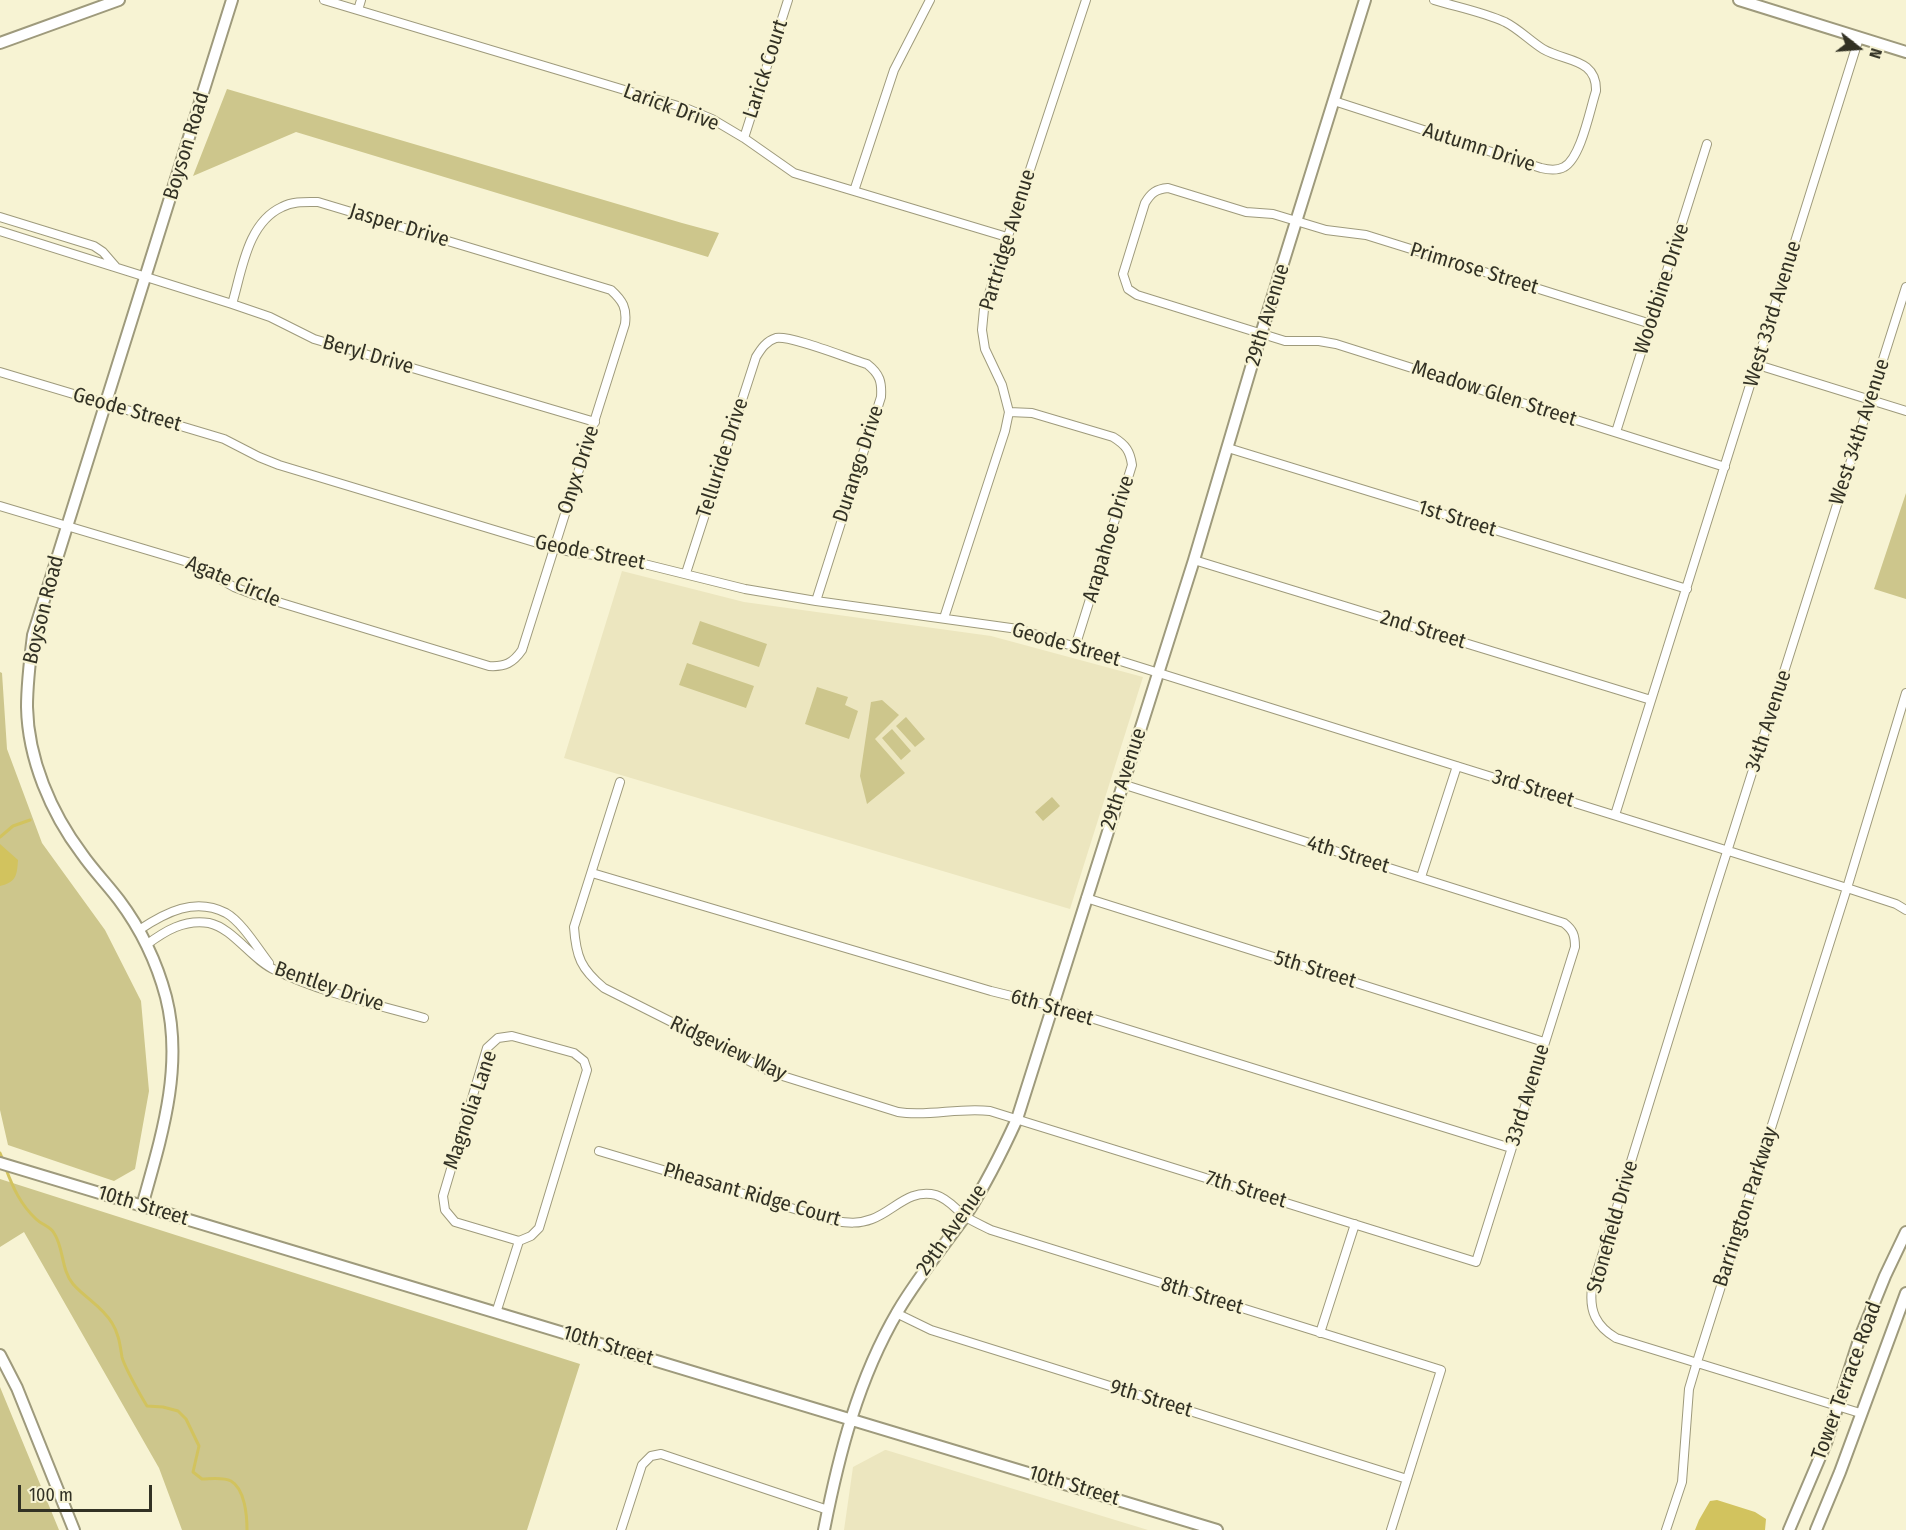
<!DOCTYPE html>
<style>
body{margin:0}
#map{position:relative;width:1906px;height:1530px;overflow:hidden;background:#f7f3d3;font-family:"Fira Sans Condensed",sans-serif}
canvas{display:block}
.north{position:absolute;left:1828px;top:18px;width:60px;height:60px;-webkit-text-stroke:4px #f7f3d3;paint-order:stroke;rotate:107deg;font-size:16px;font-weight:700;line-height:24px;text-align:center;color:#323124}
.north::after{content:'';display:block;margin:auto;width:21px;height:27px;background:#323124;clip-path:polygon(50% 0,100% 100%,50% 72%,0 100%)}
.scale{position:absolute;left:18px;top:1485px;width:134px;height:27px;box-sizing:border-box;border:3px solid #323124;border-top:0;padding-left:8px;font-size:18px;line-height:21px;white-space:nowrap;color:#323124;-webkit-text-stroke:4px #f7f3d3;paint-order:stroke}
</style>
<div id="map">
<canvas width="1906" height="1530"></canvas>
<div class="north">N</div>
<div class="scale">100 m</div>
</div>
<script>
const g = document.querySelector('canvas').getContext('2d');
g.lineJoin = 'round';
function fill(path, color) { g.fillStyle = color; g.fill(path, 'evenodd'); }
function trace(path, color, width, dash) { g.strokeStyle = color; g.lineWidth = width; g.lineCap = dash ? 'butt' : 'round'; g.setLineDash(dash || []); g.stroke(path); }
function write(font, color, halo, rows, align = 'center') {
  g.font = font + ' "Fira Sans Condensed",sans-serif'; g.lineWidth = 4.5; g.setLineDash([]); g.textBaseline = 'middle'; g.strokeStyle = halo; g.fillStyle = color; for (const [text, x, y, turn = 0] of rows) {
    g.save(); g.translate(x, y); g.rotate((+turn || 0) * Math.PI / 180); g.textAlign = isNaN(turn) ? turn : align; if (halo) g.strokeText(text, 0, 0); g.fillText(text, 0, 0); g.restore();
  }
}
fill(new Path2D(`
 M622 571 744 602 991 636 1143 677 1070 909 564 758Z
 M885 1450H886L1148 1530H844L853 1467Z`), '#ece6bf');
fill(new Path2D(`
 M227 89 682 223 719 233 708 257 296 132 193 176Z
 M1906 493V599L1874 589Z
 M700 621 767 644 759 667 692 644Z
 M687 663 754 686 746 708 679 685Z
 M0 672 2 673 7 749 42 843 105 930 141 1001 149 1091 135 1169 114 1181 8 1145 0 1110Z
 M817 687 848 697 845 705 858 711 849 739 805 724Z
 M882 700 899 715 875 739 905 773 867 804 860 776 871 702Z
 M906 717 925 739 915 747 896 726Z
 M892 729 911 751 901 760 882 738Z
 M1052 797 1060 806 1043 821 1035 812Z
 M0 1179 580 1364 527 1530H182L159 1468 24 1232 0 1247Z
 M0 1387 59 1530H0Z`), '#cdc68c');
fill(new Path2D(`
 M0 844 18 860C17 876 16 882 0 886Z
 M1717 1500 1755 1512 1766 1519 1765 1530H1695L1699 1520 1710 1501Z`), '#d2c35e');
trace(new Path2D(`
 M0 837 13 826 30 820
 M0 1153 3 1160
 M6 1169C13 1188 21 1205 36 1219 42 1225 50 1226 54 1233 64 1248 61 1270 73 1284 85 1298 102 1306 112 1323 119 1334 120 1345 122 1357 124 1366 142 1398 147 1406L163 1407 178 1411 186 1419 199 1446 193 1472 202 1479C210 1479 223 1477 231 1481 245 1489 247 1516 247 1530`), '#d2c35e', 3);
const street = new Path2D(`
 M324 0 688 109 712 119 744 138 794 173 1007 237
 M358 10 361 0
 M1334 101 1541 168C1549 170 1557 171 1564 167 1581 158 1590 109 1596 91 1597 58 1565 62 1543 49 1530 41 1519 29 1505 22 1483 12 1457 7 1434 0
 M744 138 788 0
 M854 191 894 70 930 0
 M0 217 94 246 103 252 116 267
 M0 231 232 304 270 317 314 339 595 422
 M1651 324 1366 235 1326 230 1273 214 1246 212 1168 188C1156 189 1151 193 1145 203L1123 274 1128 289 1137 295 1285 341H1319L1336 344 1725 467
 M1758 365 1906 411
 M0 372 224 439 259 457 279 465 554 548 576 553 616 557 745 589 816 601 1018 629 1847 888 1896 904 1906 910
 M1009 412 1032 413 1113 437C1126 445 1130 451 1132 465L1075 647
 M1616 432 1707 144
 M1228 448 1687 589
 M0 506 191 563 234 587 255 595 489 666C505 667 513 663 522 650L625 324C627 308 623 301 611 290L318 202C306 202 293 201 282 207 247 223 242 271 232 304
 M1194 560 1651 700
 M686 573 756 357C761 349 766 341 776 338 791 335 849 359 867 364 880 374 882 382 881 397L816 601
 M944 618 1005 431 1009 412 1002 385 985 349 982 330 984 309 1086 0
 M620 782 574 927C576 957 581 969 604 988L773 1073 898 1112C929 1117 959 1107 990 1111L1476 1262 1575 947C1575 935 1573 930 1564 923L1122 784
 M1615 815 1859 38
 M592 873 991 991 1052 1006 1511 1148
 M1421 877 1457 766
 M1086 898 1544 1042
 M139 930C166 912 195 897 226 913 242 922 258 949 269 963
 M146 945C165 931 184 919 209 923 233 928 252 960 275 970 322 993 375 1004 424 1018
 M599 1151 835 1221C848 1223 859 1224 872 1219 894 1211 909 1188 936 1195 949 1199 956 1210 966 1217 974 1222 983 1226 991 1230L1441 1370 1391 1530
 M496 1313 519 1241 531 1236 539 1228 587 1070 584 1061 574 1053 512 1036 498 1038 487 1048 443 1196 445 1210 455 1222 519 1241
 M896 1313 931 1330 1407 1479
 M1320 1333 1355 1224
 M1860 1413 1616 1338C1596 1326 1589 1311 1592 1288L1712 899 1906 287
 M621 1530 642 1465 651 1456 661 1454 828 1510
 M1666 1530 1682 1482 1689 1389 1697 1362 1847 888 1906 693`);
const secondary = new Path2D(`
 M1739 0 1906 52
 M0 43 119 0
 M0 1163 1217 1530
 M142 1206C161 1138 184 1068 166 997 157 963 140 928 119 900 107 884 93 870 82 854 51 813 28 759 27 707 27 683 30 659 33 635L232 0
 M0 1355 17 1388 74 1530
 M824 1530C839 1454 858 1379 898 1311 918 1277 943 1247 966 1215 986 1184 1002 1152 1017 1119L1194 560 1261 334 1365 0
 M1789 1530 1826 1443 1859 1340 1885 1276 1906 1232
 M1816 1530 1840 1472 1906 1293`);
trace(street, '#9e9a7c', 10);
trace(secondary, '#9e9a7c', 14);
trace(street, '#fff', 8);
trace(secondary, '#fff', 10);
write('21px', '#323124', '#f7f3d3', [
 ["Larick Court",766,69,-72],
 ["Larick Drive",671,108,20],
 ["Boyson Road",187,146,-73],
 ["Autumn Drive",1479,148,18],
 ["Jasper Drive",399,226,17],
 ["Partridge Avenue",1008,240,-73],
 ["Primrose Street",1474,269,17],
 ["Woodbine Drive",1662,289,-72],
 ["West 33rd Avenue",1773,314,-73],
 ["29th Avenue",1268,315,-73],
 ["Beryl Drive",368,355,16],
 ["Meadow Glen Street",1494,394,18],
 ["Geode Street",127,410,16],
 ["West 34th Avenue",1860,432,-72],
 ["Telluride Drive",723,458,-72],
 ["Durango Drive",859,464,-72],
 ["Onyx Drive",579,470,-72],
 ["1st Street",1457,519,17],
 ["Arapahoe Drive",1109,539,-73],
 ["Geode Street",590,553,11],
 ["Agate Circle",233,582,23],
 ["Boyson Road",44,610,-76],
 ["2nd Street",1423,630,17],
 ["Geode Street",1066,645,16],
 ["34th Avenue",1769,721,-72],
 ["29th Avenue",1124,779,-72],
 ["3rd Street",1533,789,17],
 ["4th Street",1348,855,17],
 ["5th Street",1315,970,17],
 ["Bentley Drive",329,987,19],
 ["6th Street",1052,1008,16],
 ["Ridgeview Way",728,1049,25],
 ["33rd Avenue",1528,1095,-73],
 ["Magnolia Lane",471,1110,-71],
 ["7th Street",1246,1190,17],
 ["Pheasant Ridge Court",752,1195,16],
 ["10th Street",143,1206,17],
 ["Barrington Parkway",1746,1207,-72],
 ["Stonefield Drive",1613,1227,-74],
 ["29th Avenue",952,1230,-55],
 ["8th Street",1202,1296,17],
 ["10th Street",608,1346,17],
 ["Tower Terrace Road",1847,1381,-70],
 ["9th Street",1151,1399,17],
 ["10th Street",1074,1486,17]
]);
</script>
